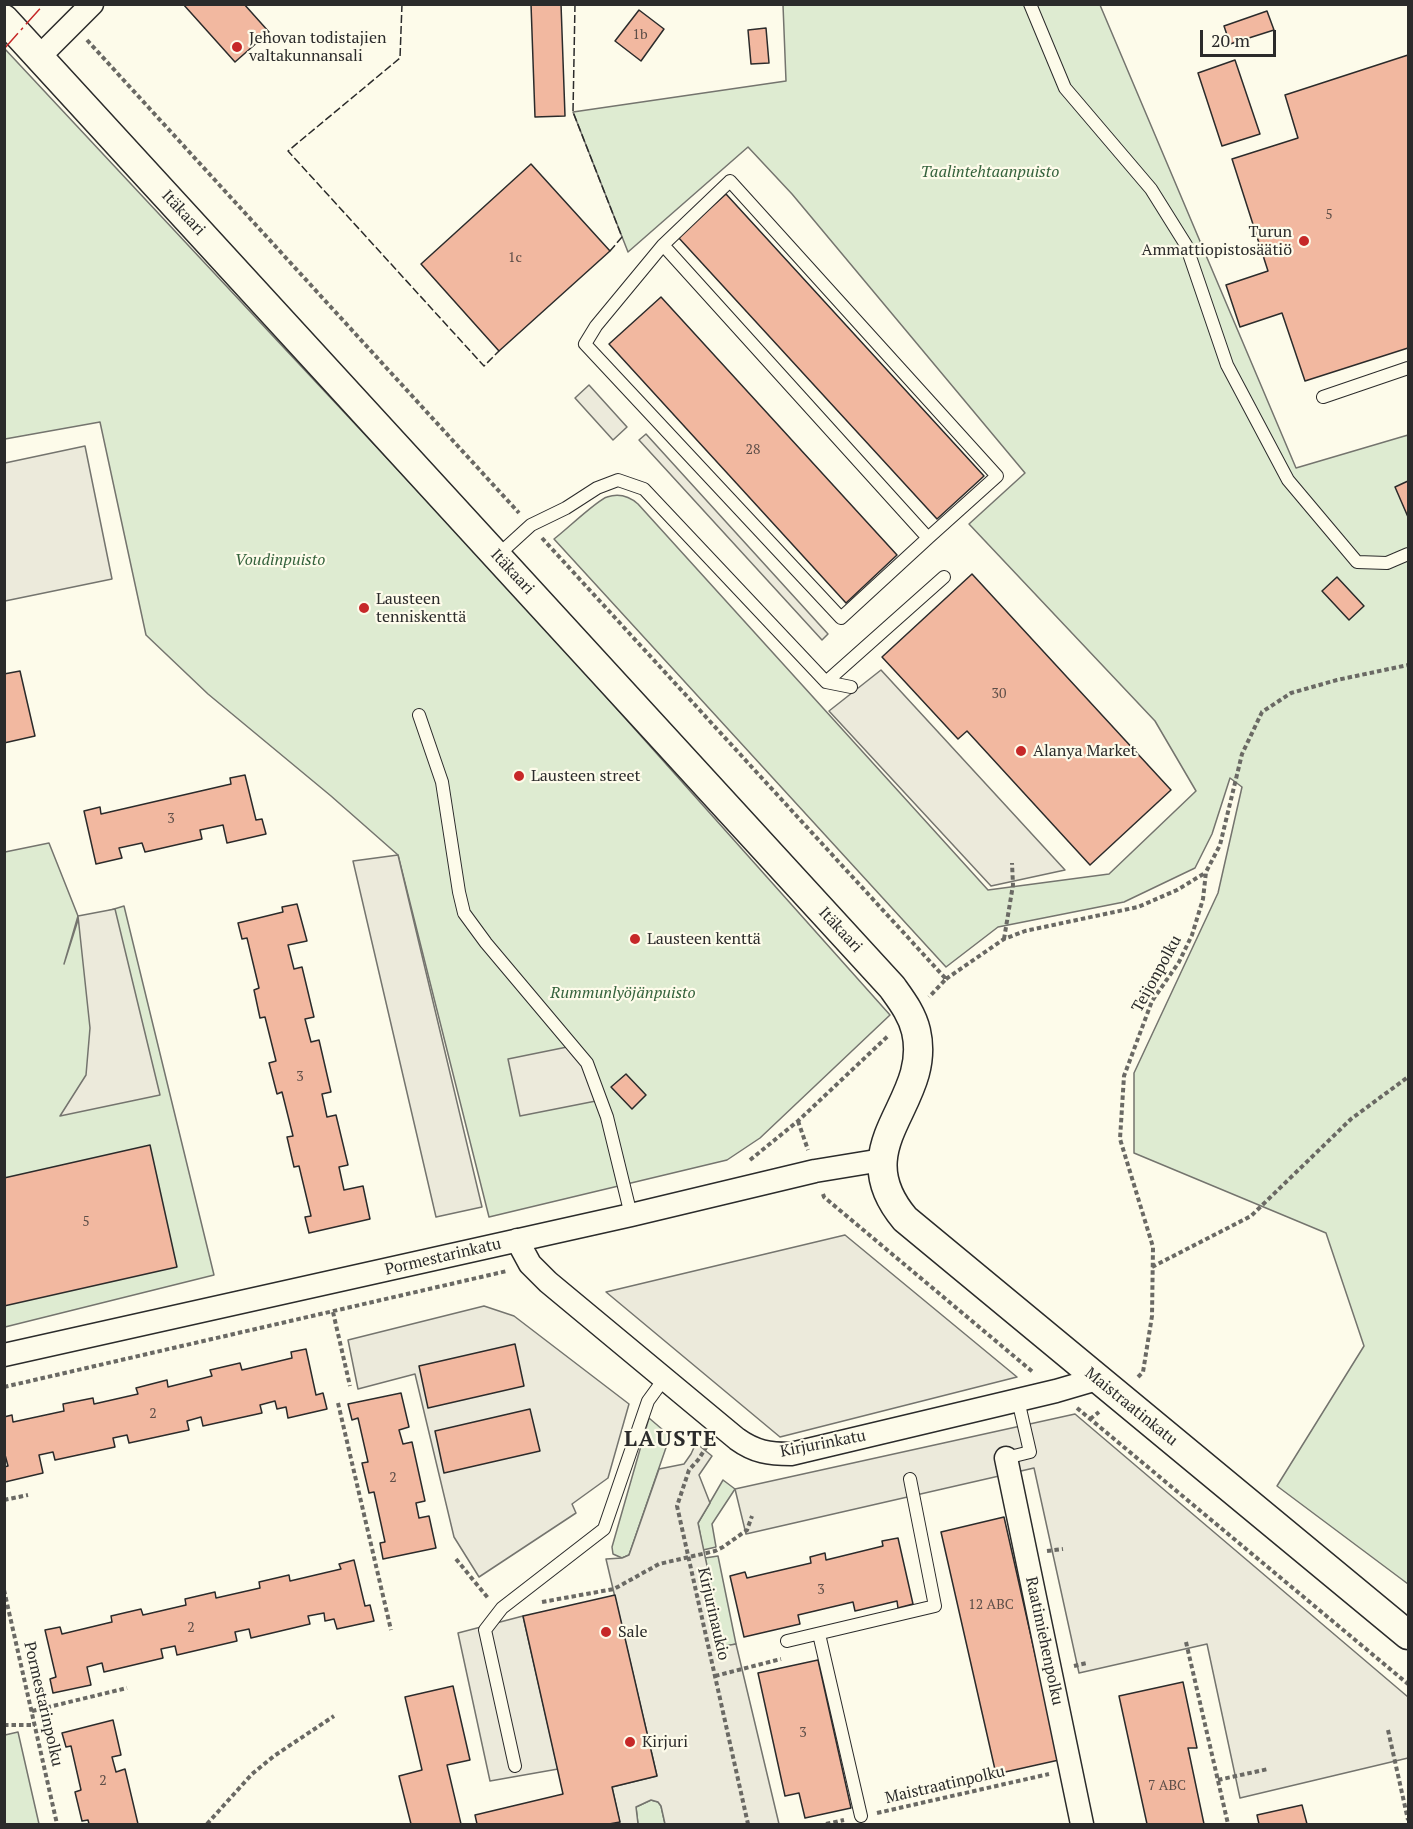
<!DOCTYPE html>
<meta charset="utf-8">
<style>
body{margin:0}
#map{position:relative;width:1413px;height:1829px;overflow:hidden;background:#fdfbea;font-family:"PT Serif",serif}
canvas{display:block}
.frame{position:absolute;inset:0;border:6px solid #2b2b2b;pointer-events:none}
.scale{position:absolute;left:1200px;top:30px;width:76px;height:27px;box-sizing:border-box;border:3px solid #2b2b2b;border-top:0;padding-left:8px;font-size:18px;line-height:21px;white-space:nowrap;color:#2b2b2b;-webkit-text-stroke:4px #fdfbea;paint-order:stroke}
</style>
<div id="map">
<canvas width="1413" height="1829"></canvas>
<div class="frame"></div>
<div class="scale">20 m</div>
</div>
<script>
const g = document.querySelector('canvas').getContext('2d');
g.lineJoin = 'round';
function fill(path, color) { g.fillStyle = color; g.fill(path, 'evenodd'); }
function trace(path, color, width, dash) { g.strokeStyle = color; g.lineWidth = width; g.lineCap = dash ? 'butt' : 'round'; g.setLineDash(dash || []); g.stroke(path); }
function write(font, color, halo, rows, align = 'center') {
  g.font = font + ' "PT Serif",serif'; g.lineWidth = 4.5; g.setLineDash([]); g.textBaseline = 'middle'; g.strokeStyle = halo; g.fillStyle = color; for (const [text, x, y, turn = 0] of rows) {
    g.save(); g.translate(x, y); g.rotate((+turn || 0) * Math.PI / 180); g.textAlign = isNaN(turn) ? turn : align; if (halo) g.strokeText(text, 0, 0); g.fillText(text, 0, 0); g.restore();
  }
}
const green = new Path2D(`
 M783 5H1100L1296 468 1408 435V1584L1277 1486 1364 1346 1326 1233 1134 1153V1073L1218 893 1242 787 1230 778 1212 834 1195 868 1124 902 998 927 946 967 554 539C565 531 597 500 607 497 619 493 629 496 638 504L988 890 1109 874 1196 791 1155 721 969 524 1025 473 792 194 748 147 628 252 573 112 786 81Z
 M4 48 526 607 890 1015 760 1138 727 1160 489 1217 398 855 331 796 208 694 146 635 100 422 5 439Z
 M49 843 78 916 64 964 78 920 124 906 214 1275 5 1327V852Z
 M649 1418 670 1436 629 1555 622 1558 613 1554 612 1547Z
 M723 1480 735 1489 712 1524 716 1547 703 1550 698 1523Z
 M718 1556 736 1644 724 1647 705 1558Z
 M18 1732 39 1824H5V1735Z
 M651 1800 658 1802 661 1806 665 1824H638L636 1807Z`);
fill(green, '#deebd1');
trace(green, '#74746e', 1.5);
const parking = new Path2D(`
 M589 385 627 427 613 440 575 398Z
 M646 434 828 634 822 640 639 440Z
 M85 446 112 579 5 601V463Z
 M881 670 1065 870 991 886 829 711Z
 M398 855 482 1207 436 1217 353 861Z
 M115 909 160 1095 60 1116 86 1075 90 1028 78 916Z
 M572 1046 601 1100 520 1116 508 1059Z
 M845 1235 1017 1377 780 1437 606 1292Z
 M484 1306 514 1316 629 1404 608 1478 572 1504 576 1513 479 1577 454 1537 415 1374 358 1389 348 1340Z
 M1075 1414 1408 1697V1758L1240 1798 1207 1644 1079 1673 1034 1468 746 1534 735 1489Z
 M696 1443 712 1456 699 1475 710 1503 698 1523 724 1646 736 1644 779 1824H665L661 1806 658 1802 651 1800 636 1807 638 1824H620L612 1787 657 1776 606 1559 622 1558 629 1555 659 1469 684 1464 691 1454Z
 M523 1616 558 1769 490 1781 458 1633Z`);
fill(parking, '#eceadb');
trace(parking, '#74746e', 1.5);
const building = new Path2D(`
 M183 4H244L269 32 235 62Z
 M531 4H561L565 116 535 117Z
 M639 10 664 29 641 61 615 41Z
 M1267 11 1274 30 1230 44 1224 26Z
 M766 28 769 63 751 64 748 30Z
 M1408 55V348L1305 381 1282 313 1240 327 1226 285 1268 271 1232 159 1298 138 1285 95Z
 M1235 60 1260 134 1222 146 1198 73Z
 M531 164 610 251 499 351 421 264Z
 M726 194 984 476 937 519 678 237Z
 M661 297 897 555 846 603 609 344Z
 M1408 481V517L1395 487Z
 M972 574 1171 790 1090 865 967 731 958 739 882 657Z
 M1337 577 1364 606 1349 620 1322 591Z
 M20 671 35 736 4 743V674Z
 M245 775 256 820 262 819 266 834 227 843 223 825 200 830 202 839 145 852 142 843 119 848 122 858 96 864 84 811 100 807 101 814 231 784 230 778Z
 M297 904 307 941 288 945 294 969 302 967 314 1017 305 1019 311 1042 319 1040 331 1092 322 1094 327 1117 336 1115 348 1165 339 1167 344 1190 363 1186 370 1219 309 1233 305 1217 311 1216 299 1166 294 1167 287 1137 293 1136 282 1092 277 1094 269 1063 276 1061 265 1017 260 1018 254 990 259 988 247 938 242 939 238 923 283 912 282 907Z
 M626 1074 646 1095 632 1109 611 1087Z
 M150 1145 177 1267 4 1306V1178Z
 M515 1344 524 1386 428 1408 419 1366Z
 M306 1349 316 1395 323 1393 327 1409 288 1418 286 1407 277 1409 275 1401 260 1405 262 1413 203 1426 201 1417 187 1421 189 1430 129 1443 127 1435 113 1438 115 1447 55 1460 53 1452 39 1455 43 1473 5 1482 4 1467 8 1466 4 1451V1417L12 1415 13 1422 64 1411 63 1404 93 1398 94 1404 138 1394 136 1388 167 1380 168 1387 212 1376 210 1370 240 1363 242 1370 292 1358 291 1352Z
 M401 1393 409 1427 399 1430 403 1444 412 1442 425 1501 416 1503 419 1518 429 1516 436 1548 383 1559 380 1543 385 1542 374 1492 369 1493 362 1463 368 1462 358 1418 352 1420 348 1404Z
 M530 1409 540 1451 444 1473 435 1431Z
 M1004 1517 1059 1760 996 1774 941 1532Z
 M898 1538 913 1604 898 1608 897 1601 855 1611 853 1602 798 1615 800 1624 744 1637 730 1576 745 1572 747 1578 811 1563 810 1557 825 1553 826 1560 883 1546 882 1541Z
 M354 1560 365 1606 370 1605 374 1621 337 1629 334 1619 325 1621 324 1613 308 1616 310 1624 251 1638 249 1629 235 1632 237 1641 177 1655 175 1646 161 1649 163 1658 104 1672 102 1663 87 1667 91 1685 53 1693 50 1679 56 1677 45 1630 60 1627 62 1634 112 1622 111 1616 141 1609 143 1615 186 1605 185 1599 215 1592 216 1598 260 1588 259 1582 289 1575 290 1581 341 1569 339 1564Z
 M615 1595 657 1776 612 1787 620 1822 609 1824H477L475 1815 563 1794 523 1616Z
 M818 1660 851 1808 805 1818 799 1793 785 1796 758 1673Z
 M1183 1682 1197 1748H1188L1204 1824H1147L1119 1696Z
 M453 1686 470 1760 447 1765 461 1824H411L399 1776 422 1770 405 1697Z
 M113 1720 121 1755 112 1757 116 1772 125 1769 138 1824H89L88 1820 82 1821 75 1792 81 1790 71 1746 66 1747 62 1733Z
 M1302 1805 1307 1824H1259L1257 1815Z`);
fill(building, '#f2b8a0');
trace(building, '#2b2b2b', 1.5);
const service = new Path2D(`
 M1030 4 1065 88 1151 189 1186 245 1227 365 1288 480 1357 562 1387 563 1408 554
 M663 245 928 538 997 476 730 181 663 245 596 326 585 344 841 618 928 538
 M1323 397 1408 368
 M497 556 531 525 566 508 597 488 618 480 644 489 826 682 851 687
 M826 682 944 577
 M419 715 442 782 459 892 464 913 486 943 587 1063 607 1117 631 1215
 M1006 1458 1030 1452 1018 1400
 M819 1634 861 1816
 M787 1641 935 1606 910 1479
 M515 1766 485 1630 502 1608 604 1529 648 1401 664 1379`);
const minor = new Path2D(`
 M39 57 92 4
 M517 1240 530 1264 548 1282 737 1439C755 1452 769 1454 791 1454L1056 1391 1097 1379
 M4 1355 631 1215 815 1171 882 1160
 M1006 1458 1082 1824`);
const tertiary = new Path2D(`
 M4 19 892 987C902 1001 912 1014 916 1031 933 1104 842 1144 905 1219L1408 1635`);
trace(service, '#2b2b2b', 14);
trace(minor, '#2b2b2b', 25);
trace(tertiary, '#2b2b2b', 31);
trace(new Path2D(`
 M87 40 519 513
 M542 538 946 979 929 997
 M1004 939 1013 885 1012 863
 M946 979 1004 939 1025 931 1138 907 1177 890 1205 873
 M798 1121 808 1150
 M750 1160 798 1121 889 1035
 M823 1194 824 1197 1034 1373
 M1152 1267 1251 1216 1351 1119 1408 1077
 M333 1312 350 1386
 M1138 1377 1143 1372 1152 1316 1153 1247 1120 1139 1124 1076 1152 1001 1179 962 1192 935 1203 899 1206 872 1220 845 1242 754 1262 712 1291 693 1337 680 1408 665
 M4 1387 507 1271
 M338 1403 391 1630
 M1077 1408 1408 1684
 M1090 1419 1099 1412
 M707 1446 698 1460 689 1470 677 1506 748 1824
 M4 1500 28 1495
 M1047 1551 1063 1549
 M456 1559 488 1598
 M4 1590 57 1824
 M542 1602 614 1589 659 1564 715 1551 723 1547 747 1530 752 1516
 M1186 1642 1228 1824
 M1074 1666 1087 1663
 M715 1676 781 1659
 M32 1711 127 1688
 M4 1725H35
 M1388 1730 1408 1820
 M1218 1780 1268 1769
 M877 1813 1049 1774
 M207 1824 252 1774 274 1756 334 1716
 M826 1824 844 1820`), '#6a6964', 4, [4.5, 3]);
trace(service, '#fdfbea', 12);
trace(minor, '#fdfbea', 22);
trace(tertiary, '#fdfbea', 28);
trace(new Path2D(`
 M402 4 400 58 288 151 484 366 499 351
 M575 4 573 112 622 237 610 251`), '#2b2b2b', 1.5, [8, 3]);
trace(new Path2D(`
 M4 49 44 4`), '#c62828', 1.5, [21, 4.5, 3, 4.5]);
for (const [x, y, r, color] of [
 [237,47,6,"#c62828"],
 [1304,241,6,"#c62828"],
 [364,608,6,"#c62828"],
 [1021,751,6,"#c62828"],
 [519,776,6,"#c62828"],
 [635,939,6,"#c62828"],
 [606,1632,6,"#c62828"],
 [630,1742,6,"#c62828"]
]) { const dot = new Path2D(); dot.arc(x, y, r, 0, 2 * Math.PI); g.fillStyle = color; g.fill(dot); trace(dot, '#fdfbea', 2); }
write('14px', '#5d4e48', null, [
 ["1b",640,35],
 ["5",1329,215],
 ["1c",515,258],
 ["28",753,450],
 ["30",999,694],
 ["3",171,819],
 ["3",300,1077],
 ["5",86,1222],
 ["2",153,1414],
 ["2",393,1478],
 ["3",821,1590],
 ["12 ABC",991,1605],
 ["2",191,1628],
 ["3",803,1733],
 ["2",103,1781],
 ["7 ABC",1167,1786]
]);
write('16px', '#2b2b2b', '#fdfbea', [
 ["Jehovan todistajien",249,38],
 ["valtakunnansali",249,56],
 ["Turun",1292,232,"right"],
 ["Ammattiopistosäätiö",1292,250,"right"],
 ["Lausteen",376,599],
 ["tenniskenttä",376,617],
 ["Alanya Market",1033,751],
 ["Lausteen street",531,776],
 ["Lausteen kenttä",647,939],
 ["Sale",618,1632],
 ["Kirjuri",642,1742]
], 'left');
write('italic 16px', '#34623c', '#fdfbea', [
 ["Taalintehtaanpuisto",990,172],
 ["Voudinpuisto",280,560],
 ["Rummunlyöjänpuisto",623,993]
]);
write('16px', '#2b2b2b', '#fdfbea', [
 ["Itäkaari",183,213,47],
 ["Itäkaari",512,572,47],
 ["Itäkaari",840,930,47],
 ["Teijonpolku",1157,974,-61],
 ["Pormestarinkatu",443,1257,-13],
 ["Maistraatinkatu",1131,1407,39],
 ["Kirjurinkatu",823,1444,-11],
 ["Kirjurinaukio",713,1614,77],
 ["Raatimiehenpolku",1044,1641,78],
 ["Pormestarinpolku",43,1704,77],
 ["Maistraatinpolku",945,1785,-13]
]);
g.letterSpacing = '1.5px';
write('bold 22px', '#2b2b2b', '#fdfbea', [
 ["LAUSTE",671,1440]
]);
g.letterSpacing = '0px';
</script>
